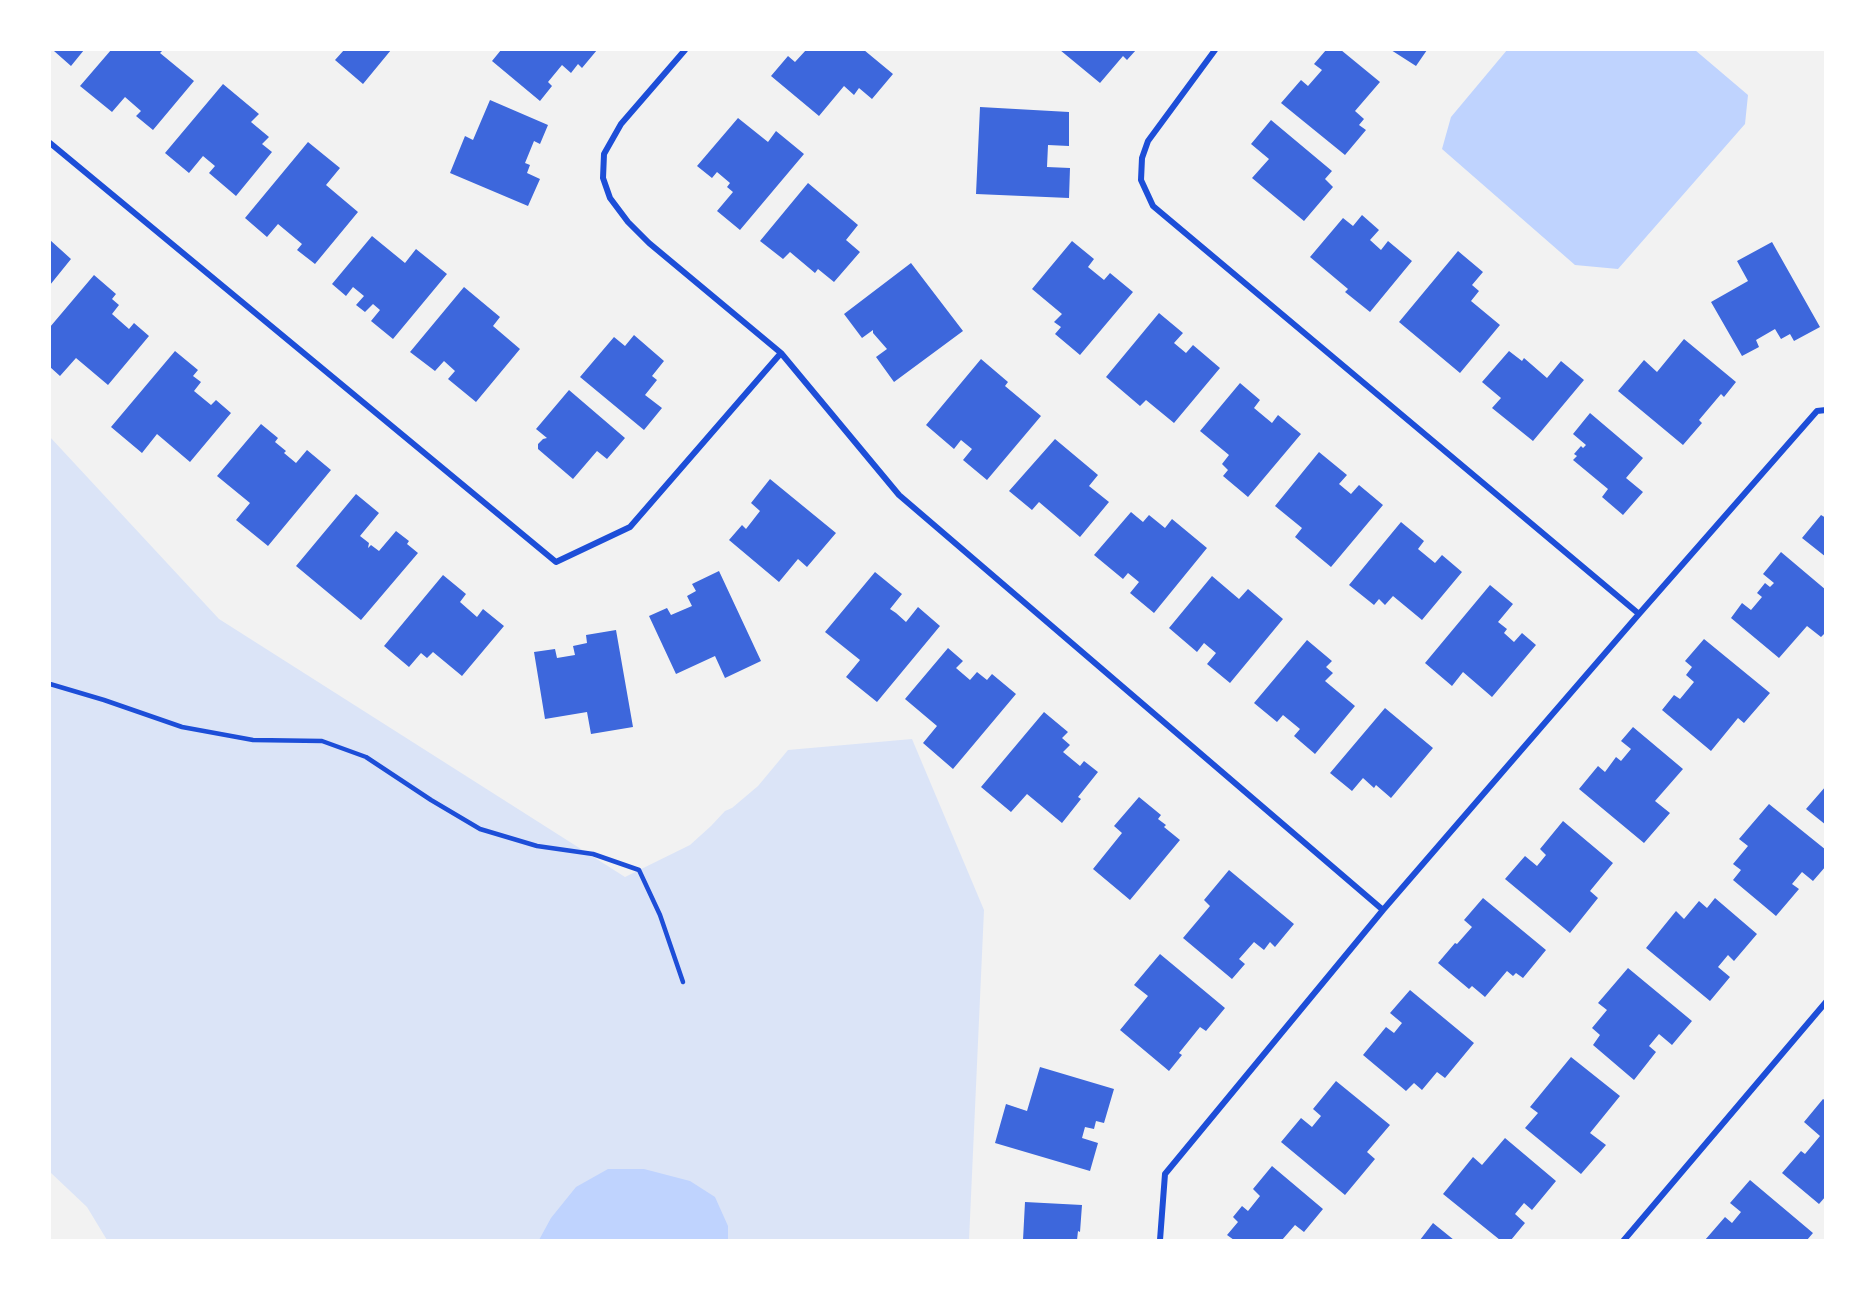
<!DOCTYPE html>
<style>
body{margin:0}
#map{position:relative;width:1875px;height:1290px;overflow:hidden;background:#f2f2f2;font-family:"Work Sans",sans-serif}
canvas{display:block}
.frame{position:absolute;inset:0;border:51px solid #fff;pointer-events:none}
</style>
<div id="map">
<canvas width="1875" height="1290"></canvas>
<div class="frame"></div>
</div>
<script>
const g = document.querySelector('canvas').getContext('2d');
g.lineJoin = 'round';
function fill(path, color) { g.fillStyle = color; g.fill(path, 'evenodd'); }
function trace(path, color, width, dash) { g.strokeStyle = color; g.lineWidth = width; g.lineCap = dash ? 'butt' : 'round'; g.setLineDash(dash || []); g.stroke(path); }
fill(new Path2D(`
 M50 437 219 619 625 877 690 845 711 826 725 811 732 808 758 786 788 750 912 739 984 910 969 1240H107L87 1207 50 1172Z`), '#dbe4f7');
fill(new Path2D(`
 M1507 50H1695L1748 95 1745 124 1618 269 1575 265 1442 149 1451 117Z
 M608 1169H644L690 1181 715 1197 728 1226V1240H539L551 1218 576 1187Z`), '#bfd3fe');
fill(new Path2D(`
 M55 50H84L71 66 54 51Z
 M111 50H163L160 53 194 81 153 130 136 116 141 111 125 97 112 112 80 86Z
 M344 50H391L363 84 335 60Z
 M501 50H597L582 68 578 64 571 73 562 65 548 82 552 86 540 101 492 61Z
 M806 50H864L893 74 872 99 859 88 854 95 844 86 819 116 771 76 788 56 795 62Z
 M1060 50H1136L1127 60 1123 56 1100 83Z
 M1326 50H1341L1380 82 1355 111 1364 119 1359 125 1366 130 1345 155 1281 103 1301 80 1308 86 1322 70 1314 64Z
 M1391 50H1427L1416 66Z
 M223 84 259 114 251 122 269 137 262 144 272 152 236 196 209 173 215 166 203 156 189 173 165 153Z
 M490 100 548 125 540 144 534 141 525 163 530 165 527 173 540 179 528 206 450 173 465 136 473 140Z
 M980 107 1069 112V146L1048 145 1047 167 1070 168 1069 198 976 194Z
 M738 118 768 142 776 131 804 154 740 230 717 211 733 192 727 187 730 183 717 172 712 178 697 166Z
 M1271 120 1332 171 1325 179 1333 187 1304 221 1252 178 1269 159 1251 144Z
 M308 142 340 168 326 185 358 212 315 264 297 250 302 244 278 224 267 237 245 218Z
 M808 183 858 225 846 240 860 252 834 282 818 269 815 273 790 252 783 259 760 241Z
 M1362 215 1379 230 1370 240 1381 250 1388 241 1412 261 1370 312 1345 292 1348 289 1310 257 1343 218 1353 226Z
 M372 236 405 263 416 249 447 274 393 339 371 321 380 310 373 304 365 312 356 305 364 296 353 287 346 296 332 284Z
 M50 240 71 259 50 285Z
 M1072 241 1094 259 1088 267 1104 280 1110 273 1133 292 1080 355 1055 334 1061 327 1054 322 1062 314 1032 289Z
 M1772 242 1820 327 1794 341 1790 334 1781 339 1775 329 1756 340 1759 347 1742 356 1711 302 1748 281 1737 261Z
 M1458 251 1483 272 1472 285 1479 291 1471 301 1500 325 1460 373 1399 322Z
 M911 263 963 331 894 382 876 357 887 349 873 333V330L862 338 844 314Z
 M94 275 116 294 112 299 119 305 112 314 129 329 134 323 149 336 108 385 76 358 60 376 50 367V327Z
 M464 287 500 317 493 326 520 349 476 402 448 379 455 371 444 361 435 371 410 352Z
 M1159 313 1183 333 1174 343 1186 353 1193 345 1220 368 1174 423 1146 400 1140 406 1106 377Z
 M634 335 664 361 652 376 657 380 645 395 662 408 644 430 580 377 614 337 625 346Z
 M1684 339 1736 382 1724 397 1721 394 1699 420 1702 423 1683 445 1618 391 1644 360 1657 372Z
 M175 351 198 370 193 376 201 382 194 391 211 405 216 400 231 413 190 462 157 434 142 453 111 427Z
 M1509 351 1522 361 1524 358 1547 378 1561 361 1584 380 1533 441 1492 408 1501 398 1482 382Z
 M981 359 1008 382 1005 386 1041 416 987 480 963 460 972 449 961 440 954 449 926 425Z
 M1240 383 1260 400 1254 408 1272 423 1278 415 1301 434 1248 497 1223 476 1228 470 1222 464 1229 455 1200 431Z
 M569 390 625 438 607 459 597 451 573 479 538 449V444L543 439 547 438 536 429Z
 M1590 413 1643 458 1626 478 1643 492 1623 515 1602 497 1608 489 1573 460 1577 456 1574 454 1581 446 1583 448 1586 445 1573 434Z
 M261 424 278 438 275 442 286 451 284 453 296 463 307 450 331 470 268 546 236 520 250 503 217 476Z
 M1055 439 1098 475 1089 486 1109 502 1080 537 1039 502 1032 510 1009 491Z
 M1319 452 1347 475 1339 484 1351 494 1359 485 1383 505 1331 567 1295 537 1302 528 1275 506Z
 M770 479 836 533 807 567 798 559 779 582 729 540 742 525 746 529 760 511 751 503Z
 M356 494 379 513 360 536 369 543 368 548 371 545 379 551 396 531 409 541 407 544 418 553 361 620 296 566Z
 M1131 512 1143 522 1149 515 1165 528 1172 519 1207 548 1154 613 1130 593 1139 582 1128 573 1123 579 1094 555Z
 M1821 515 1826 518V557L1802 538Z
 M1401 522 1424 541 1418 549 1435 563 1442 555 1462 572 1422 620 1393 596 1385 605 1379 599 1374 605 1349 585Z
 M1781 552 1826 590V632L1821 637 1807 626 1779 658 1731 618 1742 603 1751 610 1762 597 1757 593 1765 583 1770 587 1774 583 1763 574Z
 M719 571 761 661 725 678 715 656 676 674 649 616 667 608 671 615 692 606 687 596 696 591 692 584Z
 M875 572 902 594 890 609 896 613 906 622 918 607 940 626 877 702 846 677 860 660 825 632Z
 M443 575 466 594 460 602 477 617 483 609 504 626 462 676 433 652 427 658 421 653 409 667 384 646Z
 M1212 576 1239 599 1248 589 1283 619 1230 683 1207 664 1216 653 1204 643 1197 652 1169 628Z
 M1490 585 1513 604 1498 622 1507 629 1504 633 1514 642 1522 633 1536 645 1492 697 1463 672 1452 686 1425 663Z
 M616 630 633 727 591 734 587 712 545 719 534 652 555 649 557 658 575 655 573 646 587 643 586 635Z
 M1704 639 1770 693 1744 723 1738 718 1711 751 1662 710 1674 695 1680 699 1694 682 1686 675 1692 667 1685 661Z
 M1307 640 1332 661 1326 667 1333 673 1325 681 1355 706 1315 754 1294 736 1300 729 1283 715 1277 722 1254 703Z
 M948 648 963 661 956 668 970 680 977 672 987 680 992 674 1016 694 953 769 923 743 937 726 905 699Z
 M1385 708 1433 748 1391 798 1376 785 1374 788 1363 778 1352 791 1330 773Z
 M1044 712 1068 732 1062 738 1070 745 1063 752 1080 766 1084 761 1098 772 1078 797 1081 799 1062 823 1027 794 1011 812 981 787Z
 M1633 727 1683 769 1655 801 1670 813 1644 843 1579 789 1598 766 1605 772 1616 757 1621 761 1631 749 1621 741Z
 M1826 786V825L1806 809Z
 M1139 797 1161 815 1158 819 1166 825 1164 827 1180 840 1130 900 1093 869 1122 833 1114 826Z
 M1769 804 1826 850V866L1813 881 1802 872 1792 884 1799 889 1776 916 1733 880 1741 870 1733 864 1748 846 1739 839Z
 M1563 821 1613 863 1590 891 1598 898 1570 933 1505 879 1525 856 1537 866 1546 855 1540 849Z
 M1229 870 1294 924 1275 947 1270 942 1264 950 1254 942 1239 959 1245 964 1232 979 1183 938 1210 906 1204 900Z
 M1483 898 1546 950 1523 978 1516 973 1513 976 1507 971 1485 997 1472 986 1469 989 1438 963 1455 943 1457 944 1472 927 1464 920Z
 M1715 898 1757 934 1734 961 1728 955 1718 967 1730 977 1710 1001 1646 948 1676 911 1684 919 1699 901 1707 908Z
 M1160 954 1225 1008 1206 1031 1200 1027 1179 1053 1182 1055 1169 1071 1120 1030 1148 996 1134 985Z
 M1628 968 1692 1021 1672 1045 1659 1034 1649 1046 1656 1052 1634 1080 1593 1045 1600 1035 1592 1028 1607 1010 1598 1003Z
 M1410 990 1474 1043 1445 1078 1437 1072 1422 1090 1414 1083 1406 1091 1363 1055 1386 1027 1394 1033 1402 1023 1390 1013Z
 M1571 1057 1620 1096 1590 1133 1606 1145 1581 1174 1525 1128 1538 1113 1530 1107Z
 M1040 1067 1114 1089 1104 1123 1096 1121 1094 1129 1085 1127 1082 1138 1098 1143 1090 1171 995 1143 1006 1104 1027 1111Z
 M1336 1081 1390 1125 1367 1152 1375 1159 1345 1195 1281 1142 1301 1118 1312 1127 1321 1116 1313 1109Z
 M1823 1099 1826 1101V1196L1819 1204 1782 1173 1801 1151 1805 1154 1820 1136 1804 1122Z
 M1505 1138 1556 1181 1532 1210 1524 1203 1515 1214 1525 1223 1511 1240H1500L1443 1194 1473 1157 1482 1165Z
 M1272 1166 1323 1209 1304 1232 1295 1225 1282 1240H1234L1227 1235 1238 1222 1233 1217 1242 1206 1248 1211 1260 1196 1253 1189Z
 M1750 1180 1813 1233 1807 1240H1705L1725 1217 1732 1223 1741 1212 1730 1203Z
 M1025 1202 1082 1205 1080 1232 1078 1231 1077 1240H1023Z
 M1433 1223 1454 1240H1420Z`), '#3d67dc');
trace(new Path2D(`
 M50 684 104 700 182 727 253 740 322 741 366 757 431 800 480 829 537 846 593 854 639 870 660 915 683 982`), '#1d4ed8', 4.5);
trace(new Path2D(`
 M685 50 621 124 604 154 603 178 610 198 628 222 649 243 781 353 899 495 1383 910
 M1215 50 1148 141 1142 158 1141 180 1153 206 1639 614
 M50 143 556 562 630 527 781 353
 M1160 1240 1165 1174 1383 910 1639 614 1817 411 1826 410
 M1624 1240 1826 1002`), '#1d4ed8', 6);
</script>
